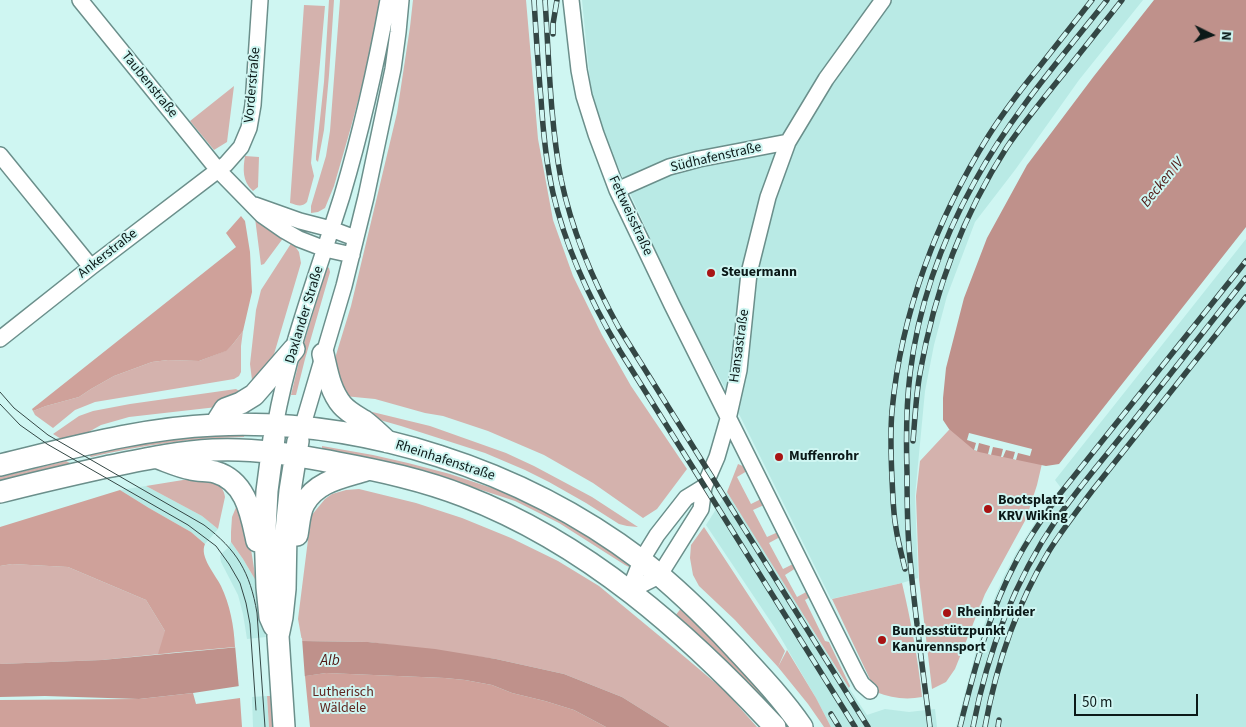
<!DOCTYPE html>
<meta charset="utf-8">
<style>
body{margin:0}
#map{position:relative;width:1246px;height:727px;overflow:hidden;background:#cff6f2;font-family:"Source Sans 3",sans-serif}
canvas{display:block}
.north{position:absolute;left:1186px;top:10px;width:50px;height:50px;-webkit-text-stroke:4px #cff6f2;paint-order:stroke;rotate:94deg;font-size:14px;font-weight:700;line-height:20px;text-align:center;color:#0b1918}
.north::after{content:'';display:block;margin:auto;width:18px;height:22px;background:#0b1918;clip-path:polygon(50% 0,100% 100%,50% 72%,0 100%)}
.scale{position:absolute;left:1074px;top:694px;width:124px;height:22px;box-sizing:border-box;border:2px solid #0b1918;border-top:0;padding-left:6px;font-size:15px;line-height:18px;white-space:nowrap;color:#0b1918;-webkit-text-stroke:4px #cff6f2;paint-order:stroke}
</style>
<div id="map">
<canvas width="1246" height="727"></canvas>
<div class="north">N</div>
<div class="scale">50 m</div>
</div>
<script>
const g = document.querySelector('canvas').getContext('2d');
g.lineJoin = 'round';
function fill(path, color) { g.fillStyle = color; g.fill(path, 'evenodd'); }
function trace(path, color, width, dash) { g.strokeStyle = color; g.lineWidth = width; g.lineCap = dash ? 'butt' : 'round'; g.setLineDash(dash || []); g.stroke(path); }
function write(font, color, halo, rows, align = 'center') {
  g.font = font + ' "Source Sans 3",sans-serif'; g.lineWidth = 4; g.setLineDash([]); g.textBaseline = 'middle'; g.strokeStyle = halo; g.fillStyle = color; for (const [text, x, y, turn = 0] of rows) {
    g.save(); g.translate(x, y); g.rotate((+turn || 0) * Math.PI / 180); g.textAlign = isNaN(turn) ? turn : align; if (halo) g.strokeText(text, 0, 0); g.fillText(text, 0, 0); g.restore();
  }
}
fill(new Path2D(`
 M582 0H1143L1079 80 1015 170 975 222 947 296 934 345 925 391 915 496 918 578 902 583 831 599 741 418 680 304 611 151 591 92Z
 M1246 239V727H956L976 651 987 616 1003 578 1016 553 1036 521 1061 488 1055 480Z
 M146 486 202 516 218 529 205 544 191 532 149 508 120 490Z
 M727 492 765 552 843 679 867 715 885 709 909 712 935 709 937 727H831L816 698 775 628 706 525Z
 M231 542 243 559 256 581 266 637 247 639 243 614 238 595 221 562 220 556 222 553 228 548Z
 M267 696 269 727H253L252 697Z`), '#b9eae5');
fill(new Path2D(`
 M329 0H334L329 75 324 130 318 162 316 160V156L324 82Z
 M340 0H383L381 14 351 127 334 186 325 208 318 212 311 213V206L326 156 330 131Z
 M413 0H526L538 139 553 220 573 276 602 335 631 386 687 469 657 509 643 518 593 483 544 455 488 431 443 416 425 413 375 399 344 396 335 375 336 355 351 306 397 113 410 27Z
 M304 5 325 6 311 163 314 176 307 202C301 208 297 205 290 203Z
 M234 86 227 142 214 150 190 121Z
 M245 156 259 157 258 187 253 191C242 181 243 169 245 156Z
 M255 218 284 237 264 264 261 265Z
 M292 242 299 252 301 263 272 361 254 388 252 380 250 364 256 310 261 290Z
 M328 267 329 268 330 272 305 359 296 395H291L300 357 326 269Z
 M243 331 241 346V372L239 376 234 379 95 402 75 410 53 428 35 415 33 411 46 406 79 397 91 389 114 376 152 362 168 360 199 361 225 351 233 344Z
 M236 389 241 392 217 407 129 417 101 425 85 434 63 440 53 434 79 416 93 411 130 404Z
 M356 408 430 426 506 453 534 466 592 497 638 527 627 526 619 524 586 503 549 482 525 470 485 453 401 426 366 416Z
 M961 417 1048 438 1037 485 1026 519 985 594 955 669 946 682 932 689 919 579 916 496 920 461Z
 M245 432 244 437C192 438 142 445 91 457L86 453 148 440Z
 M322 446 373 455 408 463 450 474 510 494 568 522 630 564 629 567 625 565 559 523 515 501 454 481 415 470 322 452Z
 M66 461 72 464 0 481V477Z
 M738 464 745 467 747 471 737 477 751 504 761 499 764 505 753 510 767 537 778 532 780 537 769 543 783 569 793 564 796 568 785 575 797 597 808 591 810 597 805 600 825 641 829 642 850 686 849 688 727 492Z
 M200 479C212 480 224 485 225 497L218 529 202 516 146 486 183 480Z
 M359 489 416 503 462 518 511 538 558 561 599 586 680 653 725 691 757 727H670L622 697 564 674 496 659 368 642 302 641 298 619 311 516 325 499 332 494 346 490Z
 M237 505 248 530 256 581 243 559 231 542V532L232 517Z
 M704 527 785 651 778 667 735 620 699 586 693 575 690 558 691 545Z
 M12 564 68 567 146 600 165 631 170 653 102 660 0 664V566Z
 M902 583C911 621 918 659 922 697 906 700 891 698 876 692L832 599Z
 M682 607 748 675 791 727H787L765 702 675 616Z
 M787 650 816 698 831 727H824L808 704 778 667Z
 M267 696H272L274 727H269Z`), '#d4b2ad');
fill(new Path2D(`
 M241 216 245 221 250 252 252 292 243 331 233 344 226 351 199 361 168 360 152 362 114 376 91 389 79 397 46 406 33 411 32 409 236 247 226 233Z
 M120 490 149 508 191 532 205 544C199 557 216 575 221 586 230 605 234 626 235 647L158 654 165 631 146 600 68 567 12 564 0 566V527Z
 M326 673 445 678 465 680 492 685 512 693 545 701 574 710 606 727H310L305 676Z
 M193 693 196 704 240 698 242 727H0V700L139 699Z`), '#cfa19a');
fill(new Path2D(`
 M1154 0H1246V227L1059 464 1046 466 979 452 974 450 949 429 943 420V398L946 368 964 298 987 238 1027 165 1094 76Z
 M302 641 368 642 435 649 496 659 564 674 622 697 670 727H606L574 710 545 701 512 693 492 685 465 680 445 678 326 673 193 693 139 699 45 696 0 697V664L102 660Z`), '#bf918b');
fill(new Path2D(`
 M969 433 1032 449 1030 456 1018 453 1016 460 1013 459 1015 452 1006 450 1003 457H1001L1003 449 993 447 991 455 988 454 990 446 979 443 977 451 974 450 976 443 967 440Z
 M302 638 305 679 239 689 235 645Z`), '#cff6f2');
const street = new Path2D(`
 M80 0 218 170 262 215 285 231 299 239 325 249 352 255
 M571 0 579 70 584 96 596 134 617 190 672 305 856 673 862 684 870 691
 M0 155 91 267
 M617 190 669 167 699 159 788 142
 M255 205 300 221 331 229 355 238
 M0 339 91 267 226 164 241 147 249 128 253 105 260 0
 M275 426C289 347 318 272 342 196 361 132 376 66 388 0
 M302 428 344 286 366 197 393 69 398 32 401 0
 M629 591 641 561 657 535 686 498 704 487 717 457 728 419 739 370 749 273 768 197 788 142 826 79 883 0
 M629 591 659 576 701 509 704 487`);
const secondary = new Path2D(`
 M323 354C327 371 330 391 342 405 348 412 356 416 364 421 372 427 380 435 388 442
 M215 425 225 409 241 403 254 395 294 349
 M274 438 267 491 265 530 267 587 270 617 274 626
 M158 458C169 462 180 467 191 469 199 471 207 470 215 472 246 481 251 513 257 541
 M0 465C71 448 142 428 215 425 364 418 522 470 641 560 674 586 705 616 734 647 758 673 782 698 802 727
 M0 492C35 483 70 475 106 467 141 460 176 452 213 450 255 448 296 455 338 463 381 471 423 480 464 496 586 543 687 632 775 727
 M297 535C299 525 299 513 304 504 316 481 344 477 366 470
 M284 727 278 636 282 617 285 589 286 531 290 491 298 441`);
trace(street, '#6b8f8b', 18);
trace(secondary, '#6b8f8b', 24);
trace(street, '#fff', 15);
trace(secondary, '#fff', 21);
trace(new Path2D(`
 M0 392 14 408 48 435 204 525C237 550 250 572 257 613L265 727
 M0 404 20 425 47 444 188 525 216 546 229 564 240 583 246 603 250 624 256 710`), '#344745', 1);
const rail = new Path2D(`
 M534 0C536 33 538 66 541 99 543 131 546 162 553 193 566 249 591 302 620 351L855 727
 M545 0C549 59 550 120 561 179 572 231 593 281 619 328L868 727
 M553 34V24L557 0
 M913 441C915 418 916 395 920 373 934 293 963 215 1007 147 1022 125 1039 104 1056 83 1078 56 1100 28 1122 0
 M905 569C902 556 898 542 896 528 893 512 893 496 892 479 891 457 890 434 892 411 901 313 937 218 989 135 1003 113 1019 92 1036 71 1055 47 1073 24 1092 0
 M831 714 839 727
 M930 727C923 671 915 615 910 559 907 530 907 501 907 472 906 439 906 407 910 374 918 307 942 240 975 181 1011 115 1061 58 1107 0
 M960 727C974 670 989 612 1017 560 1029 537 1044 516 1059 495L1246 261
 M973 727C987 654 1014 582 1056 520 1079 487 1106 456 1131 424 1169 376 1207 327 1246 278
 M985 727C996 666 1017 604 1049 551 1062 530 1077 511 1092 491L1246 297
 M998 727 999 720`);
trace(rail, '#344745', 5.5);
trace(rail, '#cff6f2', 4, [11]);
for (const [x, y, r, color] of [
 [711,273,5,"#a81414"],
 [779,457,5,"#a81414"],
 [988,509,5,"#a81414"],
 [947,613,5,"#a81414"],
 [882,640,5,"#a81414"]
]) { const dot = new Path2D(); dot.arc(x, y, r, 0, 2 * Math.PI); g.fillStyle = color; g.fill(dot); trace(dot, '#cff6f2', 2); }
write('14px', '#0b1918', '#cff6f2', [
 ["Taubenstraße",149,85,51],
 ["Vorderstraße",253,85,-85],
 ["Südhafenstraße",716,158,-13],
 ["Fettweisstraße",630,216,65],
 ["Ankerstraße",108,254,-38],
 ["Daxlander Straße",305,315,-73],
 ["Hansastraße",740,346,-82],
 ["Rheinhafenstraße",445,461,18]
]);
write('bold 14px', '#0b1918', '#cff6f2', [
 ["Steuermann",721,273],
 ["Muffenrohr",789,457],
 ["Bootsplatz",998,501],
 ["KRV Wiking",998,517],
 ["Rheinbrüder",957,613],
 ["Bundesstützpunkt",892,632],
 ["Kanurennsport",892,648]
], 'left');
write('14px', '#602620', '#cff6f2', [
 ["Lutherisch",343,693],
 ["Wäldele",343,709]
]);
write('italic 15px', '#501713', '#cff6f2', [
 ["Becken IV",1163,183,-51],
 ["Alb",330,662]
]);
</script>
